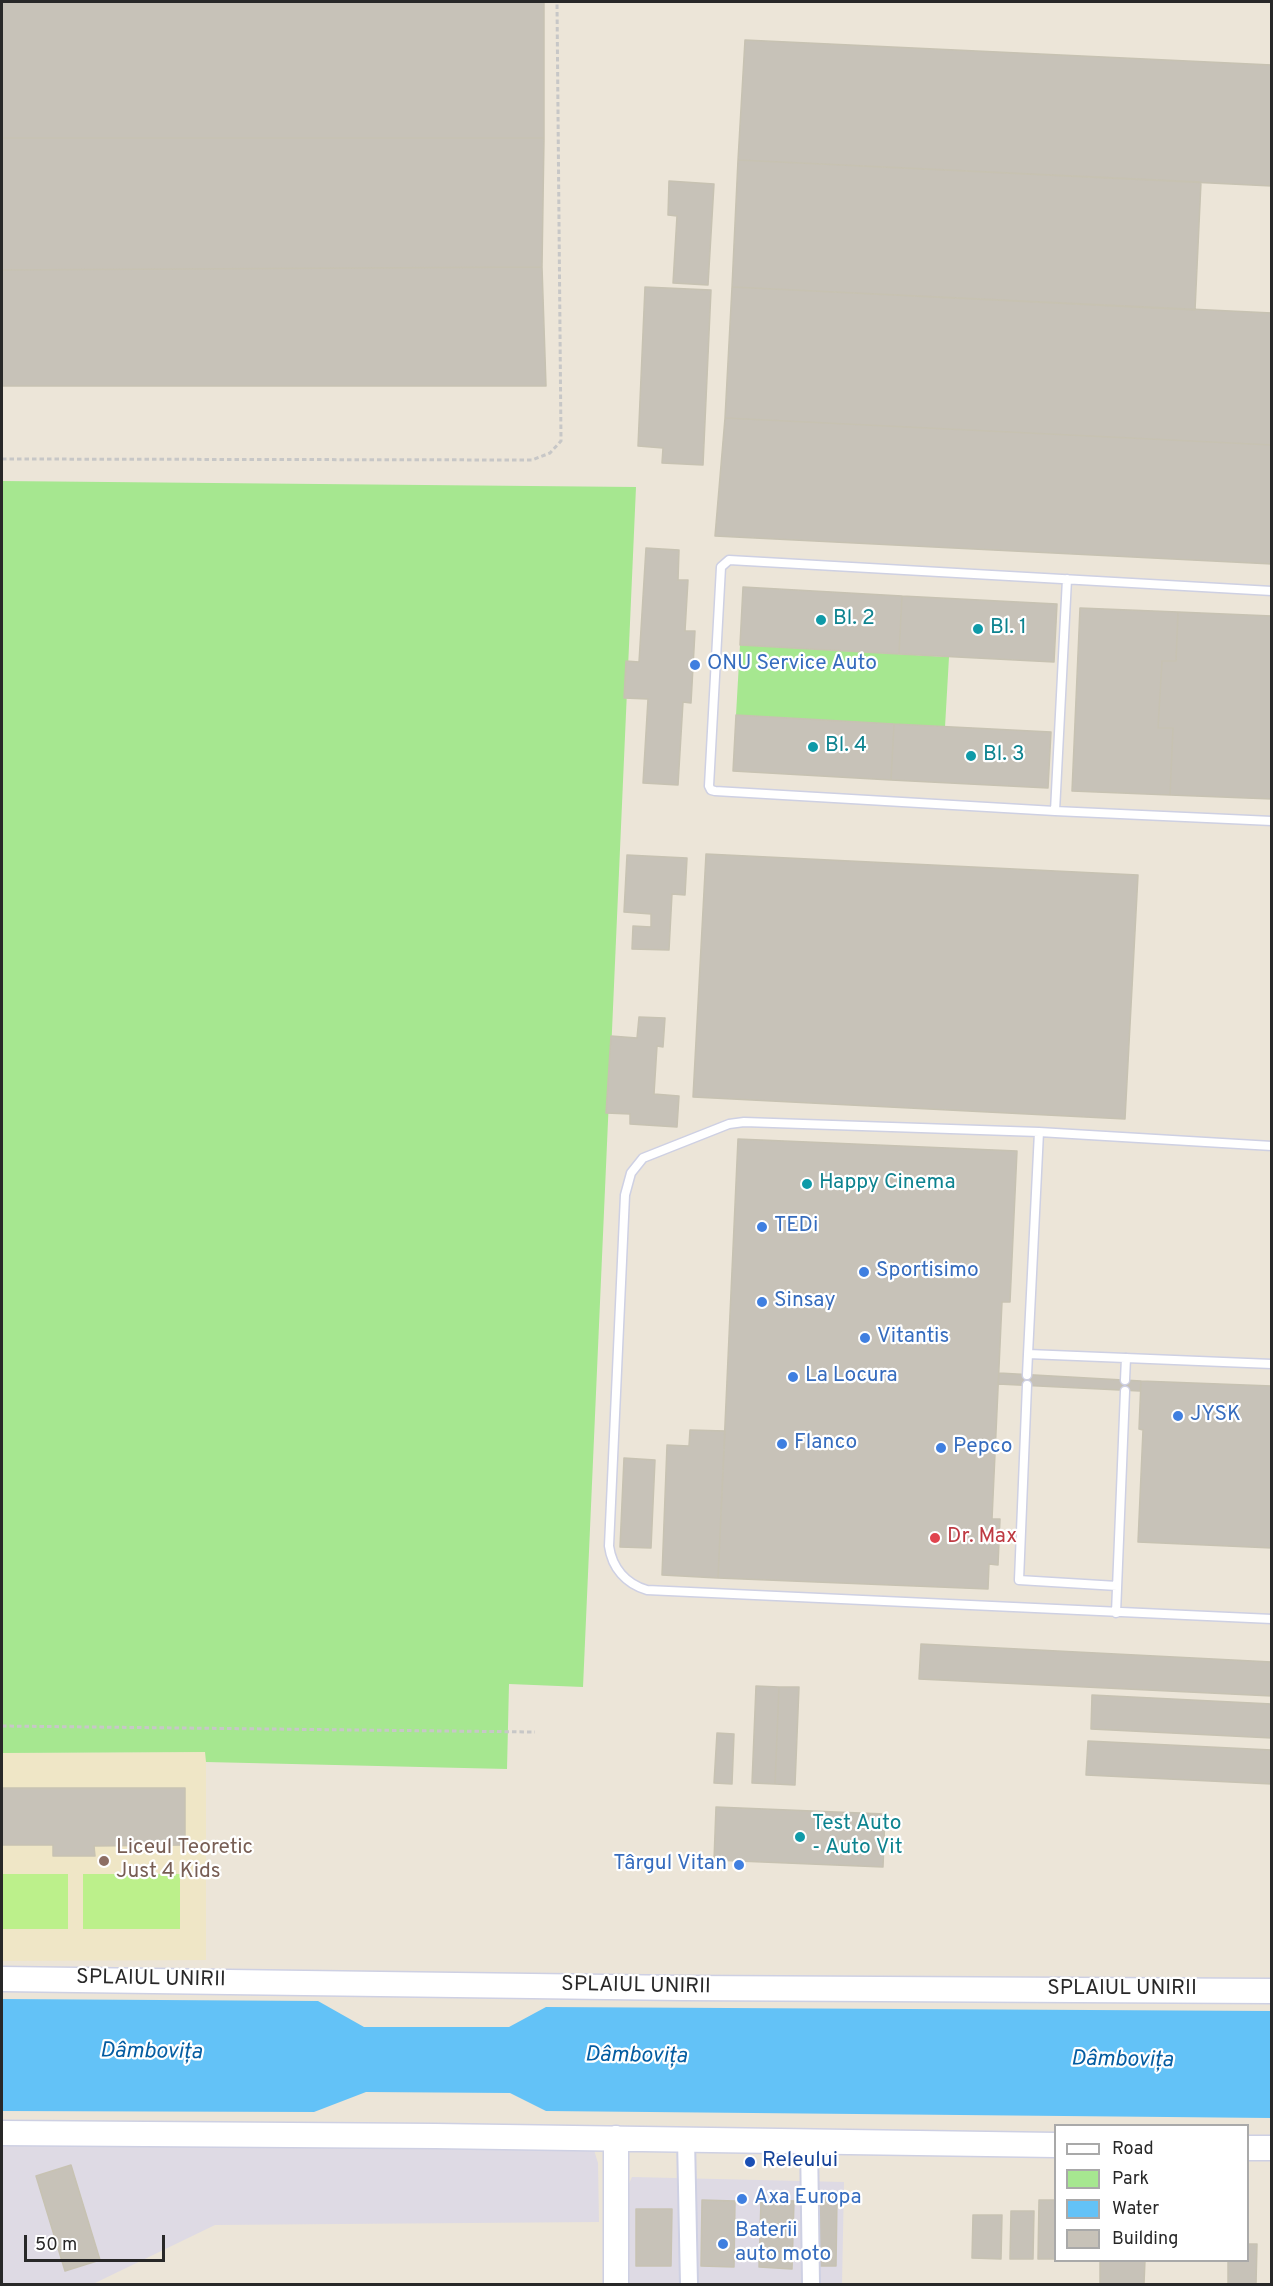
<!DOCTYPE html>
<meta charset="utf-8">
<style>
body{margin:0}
#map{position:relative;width:1273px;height:2286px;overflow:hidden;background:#ece5d8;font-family:Overpass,sans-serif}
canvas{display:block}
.frame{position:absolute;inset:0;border:3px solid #282828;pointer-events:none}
.legend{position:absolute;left:1054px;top:2124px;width:195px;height:138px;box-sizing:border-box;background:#fff;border:2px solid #a9a9a9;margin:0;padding:8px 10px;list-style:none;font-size:18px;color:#282828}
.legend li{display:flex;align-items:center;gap:12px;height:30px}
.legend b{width:30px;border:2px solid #a9a9a9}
.scale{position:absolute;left:24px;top:2235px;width:141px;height:27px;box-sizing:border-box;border:3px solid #282828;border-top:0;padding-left:8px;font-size:18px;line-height:21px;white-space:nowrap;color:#282828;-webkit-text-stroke:4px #fff;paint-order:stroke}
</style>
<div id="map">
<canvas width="1273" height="2286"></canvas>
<div class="frame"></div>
<ul class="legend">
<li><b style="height:8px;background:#fff"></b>Road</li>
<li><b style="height:16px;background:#a6e790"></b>Park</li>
<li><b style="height:16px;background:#63c2f7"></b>Water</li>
<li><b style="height:16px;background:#c7c2b8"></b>Building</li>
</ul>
<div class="scale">50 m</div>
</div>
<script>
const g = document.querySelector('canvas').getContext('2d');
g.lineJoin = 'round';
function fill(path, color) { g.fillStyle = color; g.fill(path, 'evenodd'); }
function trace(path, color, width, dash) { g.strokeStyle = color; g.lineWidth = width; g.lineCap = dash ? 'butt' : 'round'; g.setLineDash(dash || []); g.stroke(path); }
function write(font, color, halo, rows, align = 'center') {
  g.font = font + ' Overpass,sans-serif'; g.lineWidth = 4.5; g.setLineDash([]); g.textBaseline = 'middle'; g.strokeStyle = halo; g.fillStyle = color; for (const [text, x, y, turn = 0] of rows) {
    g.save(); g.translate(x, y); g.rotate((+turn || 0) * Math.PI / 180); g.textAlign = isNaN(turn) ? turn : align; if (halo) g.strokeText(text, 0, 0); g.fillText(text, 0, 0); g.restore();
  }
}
fill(new Path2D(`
 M2 2142 589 2146 594 2150 598 2163 599 2222 215 2225 93 2284H2Z
 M632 2177 844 2182 842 2284H624V2195Z`), '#dedae4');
fill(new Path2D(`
 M206 1752V1960L2 1961V1753Z`), '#efe6c6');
fill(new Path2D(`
 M2 481 636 487 583 1687 509 1684 507 1769 206 1762 205 1752 2 1753Z
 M740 645 949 657 945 727 736 715Z`), '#a6e790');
fill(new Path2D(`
 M2 1874H68V1929H2Z
 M83 1874H180V1929H83Z`), '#bcf08b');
fill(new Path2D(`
 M2 1999 318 2001 364 2027H509L546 2007 1271 2011V2118L546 2111 510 2093 366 2092 314 2112 2 2111Z`), '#63c2f7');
const building = new Path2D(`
 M2 2H544V138H2Z
 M745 40 1272 65V186L738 160Z
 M2 138H544L542 267 2 270Z
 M738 160 1201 182 1195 310 732 287Z
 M669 181 714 184 708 285 673 283 677 216 668 215Z
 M542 267 546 386H2V270Z
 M645 287 711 290 703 465 662 463 663 448 638 446Z
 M732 287 1272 313V445L725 418Z
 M725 418 1272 445V564L715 536Z
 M646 548 679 550 678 580H688L685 631H695L691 703 683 702 678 785 643 783 648 699 624 698 626 661 639 662Z
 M743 587 902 596 899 654 740 645Z
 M902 596 1057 604 1054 662 899 654Z
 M1080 608 1178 612 1176 661H1162L1158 728H1173L1170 795 1072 791Z
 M1178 612 1272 616V799L1170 795 1173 728H1158L1162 661H1176Z
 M736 715 894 724 891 780 733 771Z
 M894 724 1051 732 1048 788 891 780Z
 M706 854 1138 875 1125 1119 693 1097Z
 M627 855 687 858 685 895 672 894 669 950 632 949 633 926 651 927V914L624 912Z
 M639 1017 665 1018 663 1047 657 1046 654 1094 679 1096 677 1127 630 1124V1114L606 1113 611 1036 637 1038Z
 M738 1139 1017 1151 1010 1302H1002L992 1519H1000L998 1565 989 1564 988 1589 718 1578Z
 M999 1373 1141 1381 1140 1391 998 1384Z
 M1141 1381 1272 1386V1548L1138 1542 1143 1430 1139 1429Z
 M690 1430 725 1431 718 1578 662 1575 667 1445 689 1446Z
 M624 1458 655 1460 651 1548 620 1547Z
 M921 1644 1272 1662V1696L919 1679Z
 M756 1686 779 1687 775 1784 752 1783Z
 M779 1687H799L795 1785 775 1784Z
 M1092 1695 1272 1704V1738L1091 1729Z
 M717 1733 734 1734 732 1784 714 1783Z
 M1088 1741 1272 1750V1784L1086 1775Z
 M2 1788H185V1845L94 1846 95 1856H53V1845H2Z
 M716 1807 885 1814 883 1867 714 1860Z
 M71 2165 100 2260 65 2271 36 2176Z
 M819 2197H837L836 2266H818Z
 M702 2200 735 2201 734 2267 701 2266Z
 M761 2200 794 2201 792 2269 759 2267Z
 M1039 2200H1056V2259H1038Z
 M636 2209H672L671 2266H636Z
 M1011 2211H1034L1033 2259H1010Z
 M973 2215H1002L1001 2259 972 2258Z
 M1248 2244H1257L1256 2284H1228V2260H1248Z
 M1100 2260H1145L1144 2284H1100Z`);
fill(building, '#c7c2b8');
trace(building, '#c7c2b2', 1.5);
const lane = new Path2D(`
 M1272 591 729 560 721 567 709 786 711 790 715 791 1055 811 1272 821
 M1055 811 1067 579
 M1039 1132 1028 1354 1272 1364
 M1272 1146 1039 1132 744 1122 729 1124 643 1158 631 1173 625 1195 609 1546C612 1568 626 1584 647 1590L1272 1619
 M1027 1375 1028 1354
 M1125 1380 1126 1358
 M1027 1385 1019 1580 1117 1586
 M1116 1613 1125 1391`);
const street = new Path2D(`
 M686 2139 689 2284
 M809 2141 811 2284`);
const secondary = new Path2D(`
 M2 1979 683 1988 1272 1991
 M2 2133 435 2136 1056 2145
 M1248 2148H1272
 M616 2284V2138`);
trace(lane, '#ced0e3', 11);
trace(street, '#ced0e3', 20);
trace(secondary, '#ced0e3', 27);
trace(new Path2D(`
 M2 459 532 460 550 453 561 441 557 2
 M2 1726 535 1732`), '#c7c7c7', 3, [4.5, 3]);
trace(lane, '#fff', 8);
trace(street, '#fff', 16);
trace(secondary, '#fff', 24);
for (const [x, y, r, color] of [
 [821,620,6,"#0f9aa8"],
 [978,629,6,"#0f9aa8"],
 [695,665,6,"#3f7fe0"],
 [813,747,6,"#0f9aa8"],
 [971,756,6,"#0f9aa8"],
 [807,1184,6,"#0f9aa8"],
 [762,1227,6,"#3f7fe0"],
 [864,1272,6,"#3f7fe0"],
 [762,1302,6,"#3f7fe0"],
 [865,1338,6,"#3f7fe0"],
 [793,1377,6,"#3f7fe0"],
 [1178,1416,6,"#3f7fe0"],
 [782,1444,6,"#3f7fe0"],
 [941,1448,6,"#3f7fe0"],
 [935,1538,6,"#e0444e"],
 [800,1837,6,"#0f9aa8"],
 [104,1861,6,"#8d6e63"],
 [739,1865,6,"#3f7fe0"],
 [750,2162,6,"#1a4fb4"],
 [742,2199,6,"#3f7fe0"],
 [723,2244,6,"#3f7fe0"]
]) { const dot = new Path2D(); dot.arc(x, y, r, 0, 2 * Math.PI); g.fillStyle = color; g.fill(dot); trace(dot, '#fff', 2); }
write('21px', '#0d838f', '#fff', [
 ["Bl. 2",833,620],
 ["Bl. 1",990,629],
 ["Bl. 4",825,747],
 ["Bl. 3",983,756],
 ["Happy Cinema",819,1184],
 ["Test Auto",812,1825],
 ["- Auto Vit",812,1849]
], 'left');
write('21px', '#366cbe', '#fff', [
 ["ONU Service Auto",707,665],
 ["TEDi",774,1227],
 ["Sportisimo",876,1272],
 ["Sinsay",774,1302],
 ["Vitantis",877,1338],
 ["La Locura",805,1377],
 ["JYSK",1190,1416],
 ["Flanco",794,1444],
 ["Pepco",953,1448],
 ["Târgul Vitan",727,1865,"right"],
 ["Axa Europa",754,2199],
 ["Baterii",735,2232],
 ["auto moto",735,2256]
], 'left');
write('21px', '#be3a42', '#fff', [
 ["Dr. Max",947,1538]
], 'left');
write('21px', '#785e54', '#fff', [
 ["Liceul Teoretic",116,1849],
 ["Just 4 Kids",116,1873]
], 'left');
write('21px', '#282828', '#fff', [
 ["SPLAIUL UNIRII",151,1980,1],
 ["SPLAIUL UNIRII",636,1987,1],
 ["SPLAIUL UNIRII",1122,1990]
]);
write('21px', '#164399', '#fff', [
 ["Releului",762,2162]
], 'left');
write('italic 22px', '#045ca1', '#fff', [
 ["Dâmbovița",151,2053,1],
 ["Dâmbovița",636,2057,1],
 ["Dâmbovița",1122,2061,1]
]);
</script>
